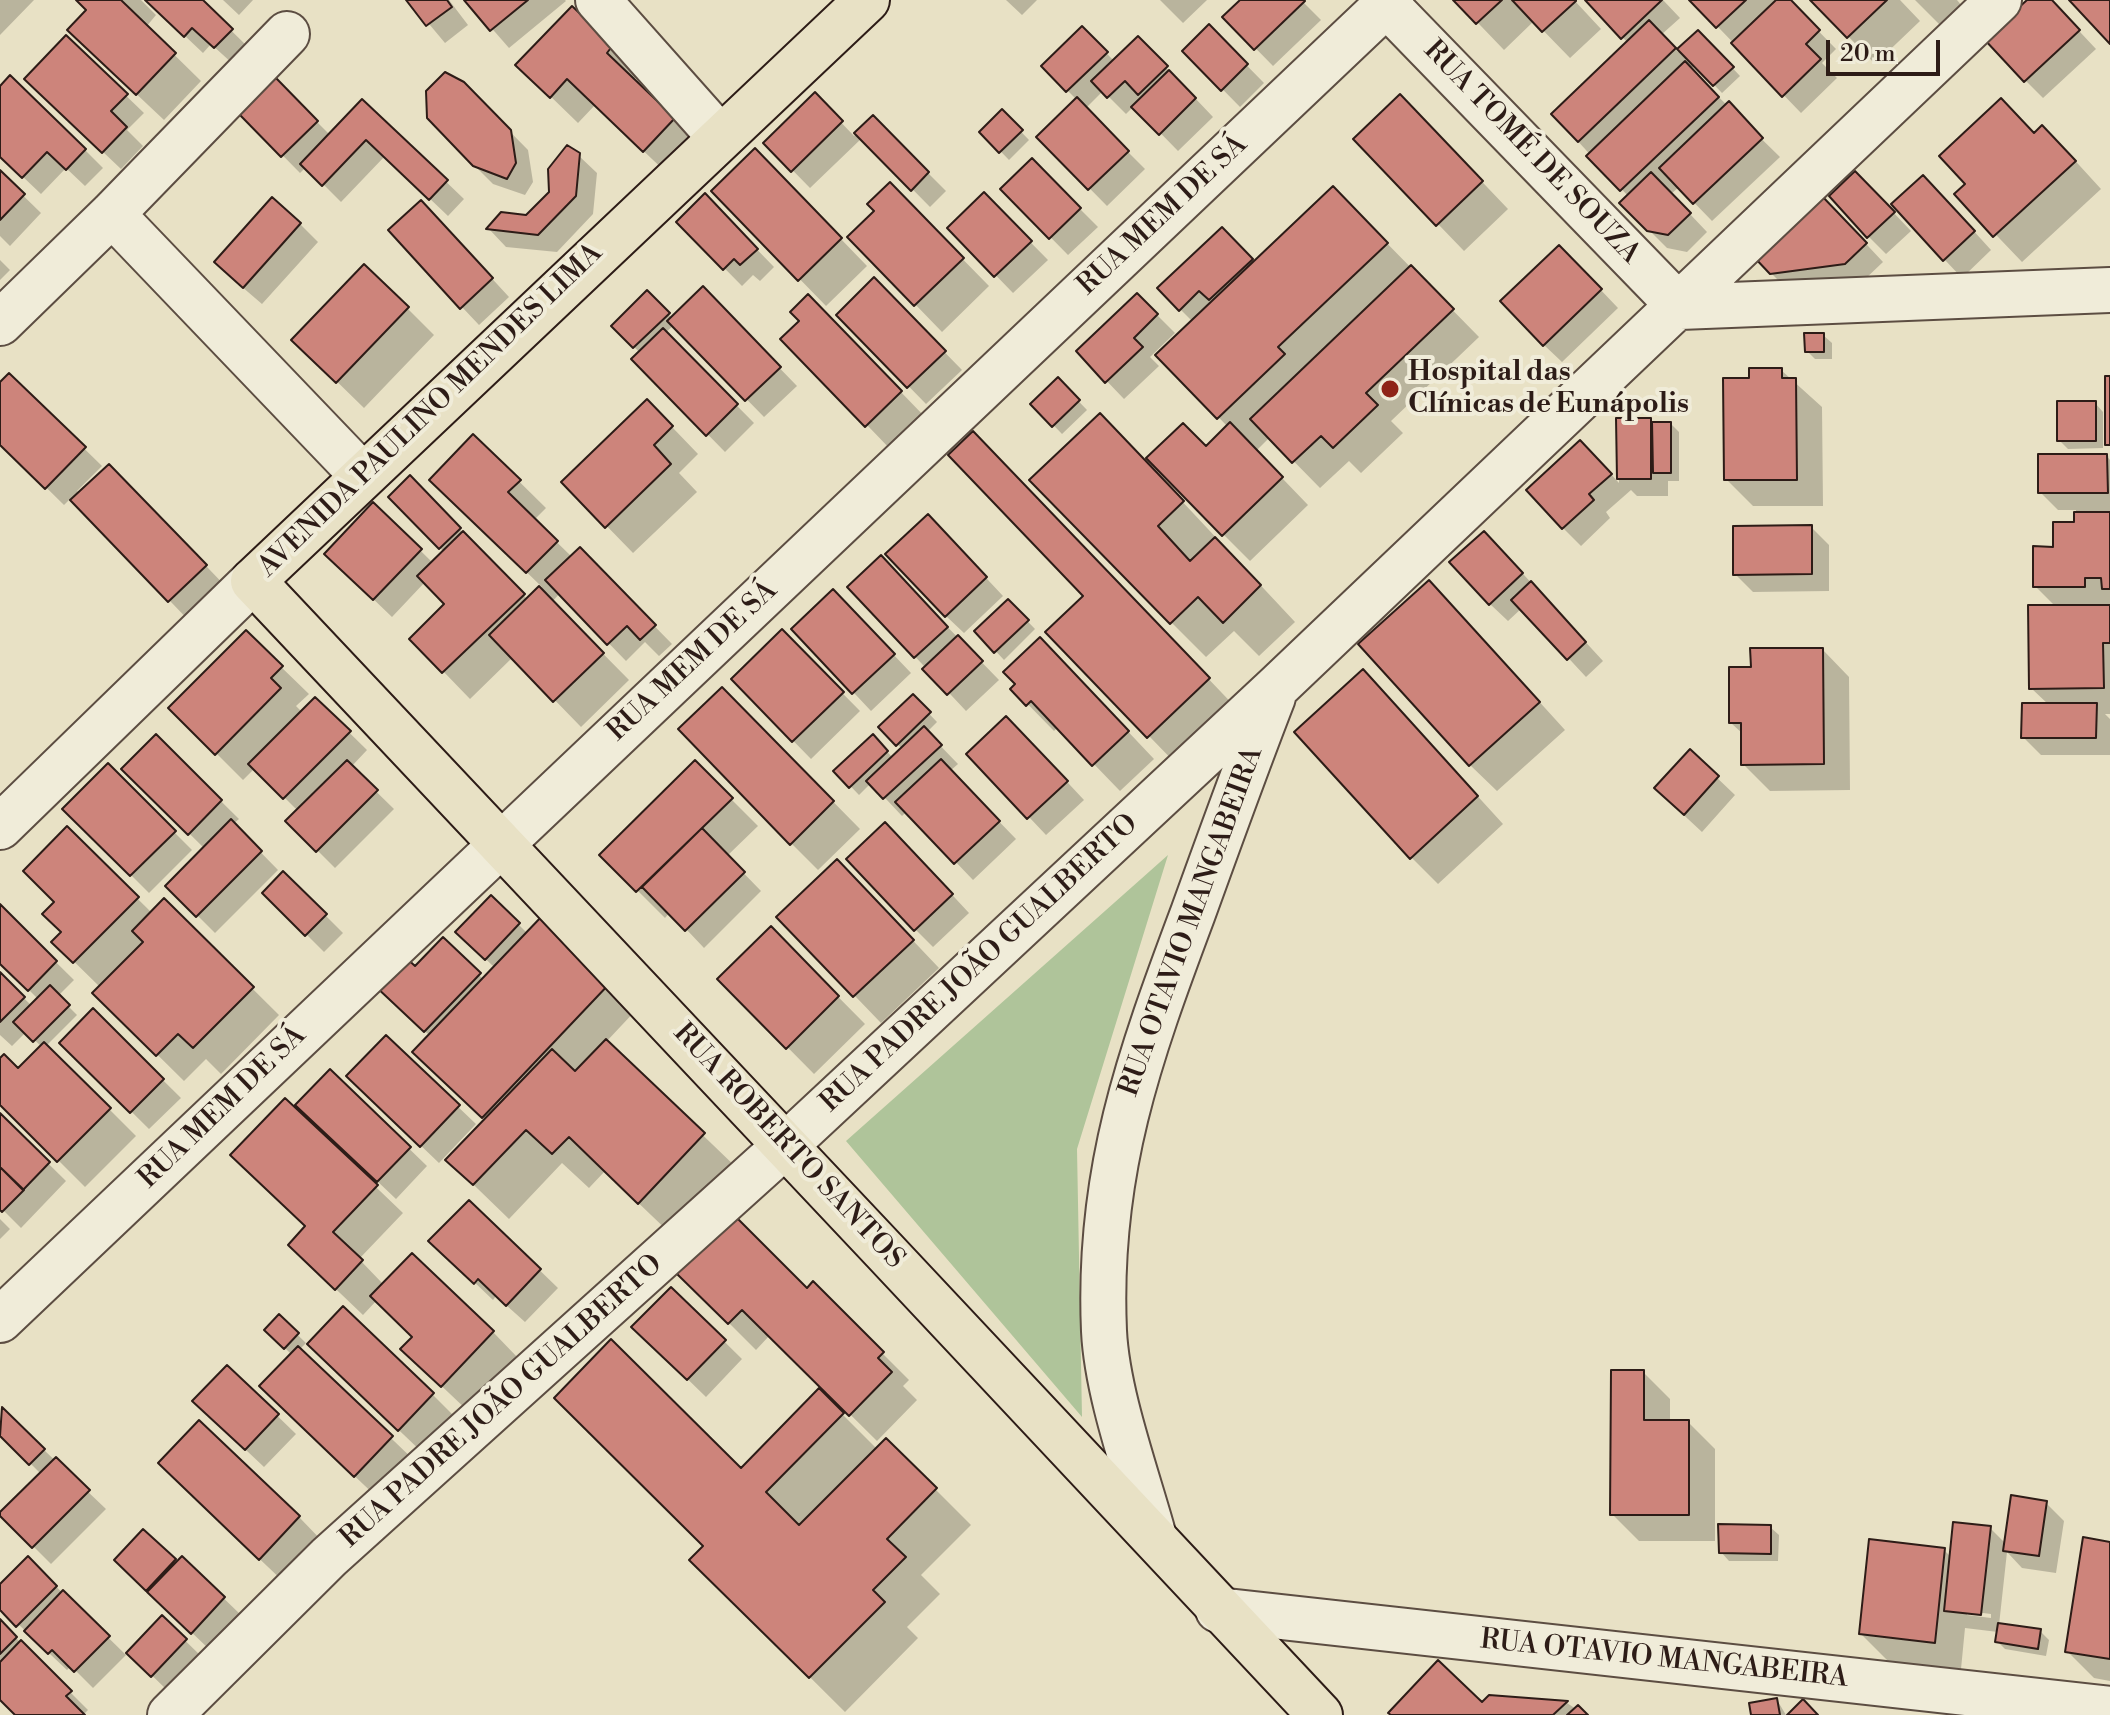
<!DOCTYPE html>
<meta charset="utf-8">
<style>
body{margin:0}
#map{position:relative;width:2110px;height:1715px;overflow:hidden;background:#e8e1c5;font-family:"Libre Bodoni",serif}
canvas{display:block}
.scale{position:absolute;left:1826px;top:40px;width:114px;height:36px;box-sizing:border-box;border:4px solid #2d1c17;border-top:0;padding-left:10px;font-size:24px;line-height:28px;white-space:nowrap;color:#2d1c17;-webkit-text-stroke:6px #f0ecd9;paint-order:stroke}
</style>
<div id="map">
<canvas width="2110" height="1715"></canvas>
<div class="scale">20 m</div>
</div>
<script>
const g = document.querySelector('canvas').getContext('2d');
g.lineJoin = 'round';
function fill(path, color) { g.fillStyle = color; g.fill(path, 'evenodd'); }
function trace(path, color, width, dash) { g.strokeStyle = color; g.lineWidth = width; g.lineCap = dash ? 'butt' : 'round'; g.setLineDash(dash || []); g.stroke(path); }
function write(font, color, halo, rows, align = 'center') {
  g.font = font + ' "Libre Bodoni",serif'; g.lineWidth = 8; g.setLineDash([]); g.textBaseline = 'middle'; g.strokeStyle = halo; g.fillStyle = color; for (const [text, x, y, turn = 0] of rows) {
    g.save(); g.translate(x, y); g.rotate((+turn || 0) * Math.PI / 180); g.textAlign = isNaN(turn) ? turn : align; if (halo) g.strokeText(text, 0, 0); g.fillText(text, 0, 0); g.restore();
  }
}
fill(new Path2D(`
 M1168 855 1077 1149 1082 1417 846 1141Z`), '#afc49a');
fill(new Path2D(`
 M0 0H34L0 35Z
 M79 0H141L156 15 146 27 201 81 164 120 96 56 89 10Z
 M147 0H200L249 48 233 64 211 44 203 53Z
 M223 0H253L239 15Z
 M409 0H449L468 25 445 43Z
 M467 0H565L566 1 509 48Z
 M1006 0H1037L1022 15Z
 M1160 0H1207L1183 23Z
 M1243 0H1301L1321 20 1273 66 1225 17Z
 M1456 0H1574L1601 29 1570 58 1534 21 1504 50Z
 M1663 0 1680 18 1661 35 1678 52 1698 32 1707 41 1740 76 1722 93 1695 65 1690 69 1780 157 1712 221 1679 187 1671 194 1707 232 1687 252 1667 248 1622 203 1628 196 1553 114 1628 43 1587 1Z
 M1692 0H1788L1836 49 1822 63 1837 78 1801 113Z
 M1813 0H1900L1920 21 1875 64Z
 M1915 0H1957L1962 6 1941 26Z
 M2030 0H2050L2096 49 2043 98 2025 80Z
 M572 9 639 73 633 80 700 146 671 177 595 105 578 123 545 91Z
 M1209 27 1264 83 1240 107 1185 51Z
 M1082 28 1114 61 1138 38 1213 117 1178 151 1134 106 1126 114 1103 91 1085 109 1145 169 1107 206 1039 137 1077 100 1043 66Z
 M66 38 144 113 127 130 143 146 121 169 45 97Z
 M276 81 330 135 362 101 464 199 448 216 385 156 341 202 306 167 300 173 242 114Z
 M463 84 528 150 533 182 525 195 493 184 474 165Z
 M0 89 85 150 103 168 85 186 66 168 41 194 0 155Z
 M815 95 854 136 873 118 946 191 930 207 862 138 810 188 766 143Z
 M1002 112 1029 140 1009 160 982 132Z
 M1426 123 1508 209 1464 251 1438 224Z
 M2035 135 2069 154 2101 189 2022 262 1957 194Z
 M578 155 597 173 593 214 557 252 506 247 489 229 502 214 526 217 551 193Z
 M1032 161 1098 227 1068 255 1003 189Z
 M0 173 41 213 10 246 0 236Z
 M781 177 867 266 826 306 714 191Z
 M890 185 989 286 942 332 850 237 876 211Z
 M1873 191 1911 231 1886 254 1868 236Z
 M984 195 1048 260 1013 293 950 228Z
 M1941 195 1991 250 1962 278 1893 205Z
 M705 196 774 267 760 281 753 275 742 286 679 222Z
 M1839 215 1883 262 1863 281 1789 291 1771 273Z
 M438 220 509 297 479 325 462 307Z
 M300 224 318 242 262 304 234 280Z
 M1368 224 1479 337 1391 421 1403 433 1361 473 1349 461 1320 488 1270 437 1256 451 1308 505 1250 561 1223 534 1206 448 1228 427 1158 355 1193 322 1160 289 1222 230 1255 263Z
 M0 260 10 270 0 280Z
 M1577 265 1618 308 1562 362 1544 345Z
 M874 280 962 370 926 404 839 315Z
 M703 289 797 386 764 417 674 325 665 333 754 423 725 452 634 359 640 353 614 326 647 293 672 318Z
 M1137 295 1175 333 1150 357 1159 366 1124 399 1078 351Z
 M407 308 434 335 364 408 321 366Z
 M834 323 927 419 893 452 867 425Z
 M1823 335 1832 343V359H1815L1807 351Z
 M1781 370 1822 407 1823 506H1753L1726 479 1751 380Z
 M9 375 102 466 77 491 80 494 136 493 232 593 196 628 71 498 64 505 0 442V385Z
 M1058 380 1087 410 1062 434 1033 404Z
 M647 401 698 454 679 473 697 492 633 553 564 482Z
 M2095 403 2103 412V448L2068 449 2059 440Z
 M1618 420 1671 424 1679 432V481H1668V496H1637L1631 490 1606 512 1610 518 1581 546 1563 528 1598 460 1619 483Z
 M473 436 546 508 534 520 572 557 580 550 672 644 659 656 645 642 626 661 560 593 552 602 629 680 581 727 513 657 470 699 412 639 447 604 425 582 392 617 344 571 373 504 433 563 444 552 391 497 410 478 528 600 542 587 458 506Z
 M1135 451 1295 622 1259 656 1234 631 1206 657 1171 622Z
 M2107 456 2110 460V714H2105L2110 719V755H2041L2023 737 2049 705 2031 688 2056 607 2035 586 2055 549 2076 524V510H2058L2040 492Z
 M1008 469 1243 715 1184 772 1048 632 1086 596Z
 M1811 527 1829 545V591L1753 592 1735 574Z
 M945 534 1003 596 964 633 946 616Z
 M1502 551 1603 661 1586 677 1522 608 1508 621 1490 604Z
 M898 576 999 680 966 711 850 587Z
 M1008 601 1035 629 1004 660 977 631Z
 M1455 609 1565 730 1497 791 1470 765Z
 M851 610 911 673 871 711 794 629Z
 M782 632 860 711 811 759 733 679Z
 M246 633 309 694 296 706 302 712 315 699 367 750 351 767 394 809 335 868 288 821 298 811 255 768 243 780 171 708Z
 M1823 650 1849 677 1850 790 1770 791 1743 764V734L1731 723 1753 669Z
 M1067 667 1154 759 1120 791 1058 727 1054 731 1013 689Z
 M722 689 860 829 818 870 791 843Z
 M913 697 937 722 927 732 958 764 950 771 1016 839 973 880 907 811 902 816 871 783 859 795 836 771 873 737 893 758 902 749 881 727Z
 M1389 699 1503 824 1438 884 1411 857Z
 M1024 736 1084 800 1046 835 1029 817Z
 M156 737 239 819 233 824 278 870 215 933 168 886 205 849 124 769Z
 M1690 752 1735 795 1702 832 1674 806Z
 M695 763 758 826 727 856 761 891 704 948 670 912 665 918 602 855Z
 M108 766 192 850 149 893 65 809Z
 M67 829 152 913 164 901 279 1015 221 1074 206 1059 184 1081 95 993 101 988 54 942 64 932 57 902Z
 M903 842 969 913 933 947 915 929Z
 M284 874 343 933 324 952 265 893Z
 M864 889 939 968 881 1023 779 917Z
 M491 897 528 934 637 1009 606 1042 739 1170 674 1237 605 1171 589 1188 562 1163 509 1219 448 1160 486 1120 442 1078 430 1036 376 984 416 969 443 940 484 980 495 968 458 932Z
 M0 907 74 980 58 996 77 1015 46 1046 136 1136 85 1187 0 1102V1061L18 1071 42 1047 26 1032 12 1046 0 1035V975L32 1006 39 1000 0 961Z
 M771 929 865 1024 814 1074 720 979Z
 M93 1011 181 1098 149 1129 62 1043Z
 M386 1038 476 1124 439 1163 367 1094Z
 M330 1072 427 1166 396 1199 315 1122Z
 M285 1100 403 1213 359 1259 384 1285 493 1332 519 1359 469 1412 430 1375 414 1338 377 1300 363 1315 317 1271Z
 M0 1116 66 1181 21 1228 0 1207Z
 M469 1202 558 1288 525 1322 496 1296 493 1300 449 1258Z
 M0 1219 10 1229 0 1239Z
 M679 1273 807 1290 813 1284 909 1380 903 1386 917 1400 877 1441 770 1335 756 1350Z
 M671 1289 742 1359 706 1397 634 1327Z
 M279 1317 306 1343 299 1350 418 1464 382 1502 288 1413 292 1355 267 1330Z
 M227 1367 296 1434 264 1467 212 1418Z
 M337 1371 432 1394 459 1421 426 1456Z
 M1643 1372 1670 1399V1422H1688L1715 1449V1541H1639L1612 1514Z
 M819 1391 877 1449 886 1440 971 1525 921 1575 940 1594 907 1627 918 1638 845 1712 692 1560 705 1546 741 1470Z
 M2 1410 106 1509 51 1564 1 1514 41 1474 0 1433Z
 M187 1490 299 1517 325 1544 287 1585Z
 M2046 1503 2064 1521 2056 1573 2022 1568 2007 1552 1999 1625 2040 1631 2049 1640 2046 1656 2005 1649 1997 1641 1998 1632 1965 1628 1961 1669 1888 1661 1861 1634 1944 1550 1951 1557 1990 1528 2006 1544ZM1967 1611 1991 1614V1618L1967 1615Z
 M1770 1527 1779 1535 1778 1561H1729L1721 1552Z
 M143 1532 177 1564 182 1558 242 1616 210 1650 116 1560Z
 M2110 1544V1681L2094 1678 2067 1651Z
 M28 1559 126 1655 93 1688 71 1666 67 1670 0 1607V1587Z
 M162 1618 203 1658 170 1693 129 1653Z
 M0 1622 88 1710 83 1715H18L0 1697Z
 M1490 1697 1567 1703 1585 1715H1393L1482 1704Z
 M1777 1700 1786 1715H1753Z`), '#0003');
const building = new Path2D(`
 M76 0H121L176 53 136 95 67 30 86 10Z
 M145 0H203L233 29 214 48 192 28 184 37Z
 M406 0H447L452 7 426 26Z
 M464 0H528L490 31Z
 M1240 0H1304L1305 1 1254 50 1222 17Z
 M1453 0H1502L1476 24Z
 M1512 0H1576V1L1542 32Z
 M1585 0H1662L1621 39Z
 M1689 0H1746L1716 28Z
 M1776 0H1791L1820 30 1806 44 1821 59 1782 97 1731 43Z
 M1810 0H1887L1847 38Z
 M2027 0H2052L2080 30 2024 82 1984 39Z
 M2069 0H2110V44Z
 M572 6 613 45 607 53 675 118 643 152 567 79 550 98 515 65Z
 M1649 20 1676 48 1578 142 1551 114Z
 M1209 24 1248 64 1221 91 1182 51Z
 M1082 26 1108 52 1066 92 1041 66Z
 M1698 30 1734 67 1713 86 1677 49Z
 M66 35 128 94 111 111 127 127 102 153 24 79Z
 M1138 36 1168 66 1138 95 1125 81 1107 98 1091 81Z
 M1685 61 1719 97 1620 191 1586 156Z
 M1169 70 1196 98 1159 135 1131 107Z
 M445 72 464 82 511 130 516 163 507 179 473 166 427 118 426 91Z
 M10 75 86 149 66 170 47 152 22 178 0 157V86Z
 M276 78 318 121 281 157 239 114Z
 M815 92 843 121 791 172 763 143Z
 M1400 94 1483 181 1436 226 1353 139Z
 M1077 97 1129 151 1088 190 1036 137Z
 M2001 98 2034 133 2042 125 2076 161 1993 237 1954 194 1965 184 1939 156Z
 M362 99 448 180 429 200 366 140 322 186 300 164Z
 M1729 101 1763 138 1693 204 1659 168Z
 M1002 109 1023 130 999 153 979 132Z
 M873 115 929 172 911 191 854 133Z
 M567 145 580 153 576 196 538 235 486 229 501 212 526 215 549 192 548 169Z
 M755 148 842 238 798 281 711 191Z
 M1032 158 1081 208 1049 239 1000 189Z
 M0 170 25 194 0 220Z
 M1855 171 1895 212 1867 238 1829 196Z
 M1651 172 1691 213 1668 235 1647 231 1619 203Z
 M1923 175 1975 231 1943 261 1891 204Z
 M890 182 964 258 914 306 847 237 874 211 867 204Z
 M1333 186 1388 243 1278 347 1285 354 1217 419 1155 355Z
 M984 192 1032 241 994 277 947 228Z
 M705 193 758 249 740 265 734 259 723 270 676 222Z
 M1821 195 1867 243 1845 264 1770 274 1754 257Z
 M272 197 301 223 243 288 214 262Z
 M421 200 493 278 460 309 388 230Z
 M1222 227 1253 259 1209 300 1199 291 1179 311 1157 288Z
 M1559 245 1602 289 1543 346 1500 301Z
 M364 264 409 307 336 383 291 340Z
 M1411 265 1454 309 1366 393 1378 405 1333 448 1321 436 1292 463 1250 419Z
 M874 277 946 351 907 388 836 315Z
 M703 286 781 367 745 401 667 321Z
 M647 290 670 313 633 348 611 326Z
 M1137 293 1158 314 1134 338 1143 347 1105 383 1076 351Z
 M808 294 902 391 865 427 780 339 799 321 790 312Z
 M663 328 738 404 706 436 631 359Z
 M1804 333H1824V352H1805Z
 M1749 368H1782V378H1796L1797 480H1724L1723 378H1749Z
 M9 373 86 447 45 489 0 445V382Z
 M2105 376H2110V445H2105Z
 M1058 377 1080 400 1052 427 1030 404Z
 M647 399 673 426 654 445 671 464 605 528 561 482Z
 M2057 401H2096V441H2057Z
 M1100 413 1184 501 1158 526 1190 561 1215 537 1261 585 1223 623 1198 597 1170 624 1029 480Z
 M1616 418H1651V479H1617Z
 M1230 422 1283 477 1222 536 1146 458 1183 423 1206 446Z
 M1652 422H1671V473H1653Z
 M973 431 1210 678 1147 738 1045 632 1083 596 948 455Z
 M473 434 521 480 508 492 558 541 526 573 429 480Z
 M1580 440 1612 474 1589 494 1594 500 1562 529 1526 490Z
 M2038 454H2107L2108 493H2038Z
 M109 464 207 565 168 602 70 500Z
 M410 475 461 528 439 549 388 497Z
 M373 502 422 549 373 600 324 554Z
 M2074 512H2110V589H2102L2101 578H2085V587H2033V546L2053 547V522H2074Z
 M928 514 987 577 945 617 885 554Z
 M1812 525V574L1733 575V526Z
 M463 531 525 594 442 673 409 639 444 604 417 576Z
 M1484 531 1523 573 1489 605 1449 562Z
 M580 547 656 625 640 640 627 626 607 645 545 580Z
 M881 555 948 627 914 658 847 587Z
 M1429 580 1540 702 1469 766 1358 644Z
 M1531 581 1586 642 1567 660 1511 600Z
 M539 586 604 653 553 702 489 635Z
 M833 589 895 654 852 694 791 629Z
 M1008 599 1029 620 994 653 974 631Z
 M2028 605H2110V643H2103L2104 688 2029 689Z
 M782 629 844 692 792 742 731 679Z
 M246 630 283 666 271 678 281 688 215 755 168 708Z
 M958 635 983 661 947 695 922 669Z
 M1040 637 1129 731 1092 766 1031 701 1026 706 1010 689 1015 684 1003 672Z
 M1750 648H1823L1824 764 1741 765V723H1729V667H1751Z
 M1363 669 1478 796 1410 859 1294 732Z
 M722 687 834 801 790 845 678 729Z
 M913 694 931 712 896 746 878 727Z
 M315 697 351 731 283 799 248 764Z
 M2022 703H2097L2096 738H2021Z
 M1006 716 1068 781 1027 819 966 754Z
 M924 726 942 745 883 799 866 781Z
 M156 734 222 800 188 835 121 769Z
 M873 734 888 751 849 788 833 771Z
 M1690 749 1719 776 1684 815 1654 788Z
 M941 759 1000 821 954 864 895 802Z
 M347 760 378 790 316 852 285 821Z
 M695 760 733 798 636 892 599 855Z
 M108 763 176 831 130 876 62 809Z
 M231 819 262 851 196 917 165 886Z
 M885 822 953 894 914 931 846 859Z
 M67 826 139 897 73 963 51 942 61 932 42 914 54 902 23 871Z
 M702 828 745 872 685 931 642 887Z
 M837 859 914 940 853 997 776 917Z
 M283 871 327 914 305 936 262 893Z
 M491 895 520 923 485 960 455 932Z
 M164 898 254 987 193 1048 178 1034 156 1056 92 993 143 942 132 931Z
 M0 904 57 961 28 991 0 964Z
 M543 915 612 981 482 1118 412 1052Z
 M771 926 839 996 786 1049 717 979Z
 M443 937 481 973 424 1032 373 984 402 954 415 966Z
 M0 972 25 997 0 1022Z
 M50 985 70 1005 33 1042 13 1022Z
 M93 1008 164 1079 130 1113 59 1043Z
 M386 1035 460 1105 420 1147 346 1076Z
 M606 1039 705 1133 638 1204 569 1137 552 1154 526 1130 473 1185 445 1160 552 1049 575 1071Z
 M44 1042 111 1108 57 1162 0 1105V1058L4 1054 18 1068Z
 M330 1069 411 1147 377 1182 295 1105Z
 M285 1098 378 1185 333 1232 363 1260 335 1290 288 1245 305 1226 230 1155Z
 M0 1113 50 1162 23 1190 0 1167Z
 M0 1167 24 1190 2 1212 0 1210Z
 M469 1200 541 1269 506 1306 478 1279 474 1284 428 1241Z
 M734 1215 807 1288 813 1281 884 1352 878 1358 892 1372 849 1416 742 1310 728 1324 676 1273Z
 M412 1253 494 1331 441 1387 400 1349 412 1337 370 1296Z
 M671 1287 726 1340 687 1380 631 1327Z
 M343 1306 434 1393 398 1431 307 1344Z
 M279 1314 299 1333 284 1349 264 1330Z
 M611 1339 741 1468 819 1388 844 1413 766 1492 799 1525 886 1438 937 1488 887 1539 906 1557 873 1590 885 1602 809 1678 689 1560 703 1546 554 1398Z
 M298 1346 393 1436 354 1477 259 1386Z
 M227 1365 279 1414 245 1450 192 1401Z
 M1611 1370H1644V1420H1689V1515H1610Z
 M2 1407 45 1449 29 1465 0 1436Z
 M199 1420 300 1516 259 1560 158 1463Z
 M56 1457 90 1490 32 1548 0 1516V1512Z
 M2011 1495 2047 1501 2039 1556 2003 1551Z
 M1953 1522 1991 1526 1981 1615 1944 1611Z
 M1718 1524 1771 1525V1554L1719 1553Z
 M143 1529 176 1559 146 1591 114 1560Z
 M2083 1537 2110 1542V1659L2065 1652Z
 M1869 1539 1945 1548 1935 1643 1859 1634Z
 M28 1556 57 1586 16 1627 0 1610V1584Z
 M182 1556 225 1597 191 1634 147 1592Z
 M63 1590 110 1636 74 1672 52 1650 48 1654 24 1631Z
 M162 1615 187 1639 151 1677 126 1653Z
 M0 1619 17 1637 0 1654Z
 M1998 1623 2041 1629 2038 1649 1995 1642Z
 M21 1640 72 1691 66 1696 85 1715H15L0 1700V1662Z
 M1438 1660 1482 1702 1489 1695 1568 1701 1553 1715H1391L1388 1713Z
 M1777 1698 1780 1715H1751L1749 1703Z
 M1803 1699 1818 1715H1787Z
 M1578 1705 1588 1715H1567Z`);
fill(building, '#cd847b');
trace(building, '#2d1c17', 2);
const minor = new Path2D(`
 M598 0 719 136
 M1382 0 1680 307
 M112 214 363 476
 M1680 307 2110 290
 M0 323 112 214 287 34
 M0 827 253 581
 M0 1320 1391 0
 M1154 1537C1137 1475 1107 1394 1104 1331 1097 1173 1139 1057 1193 913 1219 841 1245 769 1273 697
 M1218 1610 2110 1709
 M170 1715 329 1557 787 1144 1277 687 1999 0`);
const major = new Path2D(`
 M867 0 253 581C610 959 965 1336 1320 1715`);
trace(minor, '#5c4d42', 48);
trace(major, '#2d1c17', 48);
trace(minor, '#f0ecd9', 44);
trace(major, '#e8e1c5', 44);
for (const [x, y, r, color] of [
 [1390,389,10,"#8f2418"]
]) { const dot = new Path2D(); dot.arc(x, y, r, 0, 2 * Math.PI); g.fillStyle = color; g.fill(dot); trace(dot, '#f0ecd9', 3); }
write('28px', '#2d1c17', '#f0ecd9', [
 ["RUA TOMÉ DE SOUZA",1531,153,46],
 ["RUA MEM DE SÁ",1163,216,-43],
 ["AVENIDA PAULINO MENDES LIMA",431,411,-44],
 ["RUA MEM DE SÁ",693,662,-43],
 ["RUA OTAVIO MANGABEIRA",1192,922,-70],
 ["RUA PADRE JOÃO GUALBERTO",980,964,-43],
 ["RUA MEM DE SÁ",223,1108,-44],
 ["RUA ROBERTO SANTOS",788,1147,47],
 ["RUA PADRE JOÃO GUALBERTO",502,1402,-42],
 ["RUA OTAVIO MANGABEIRA",1664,1660,6]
]);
write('bold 28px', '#2d1c17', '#f0ecd9', [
 ["Hospital das",1408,373],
 ["Clínicas de Eunápolis",1408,405]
], 'left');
</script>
